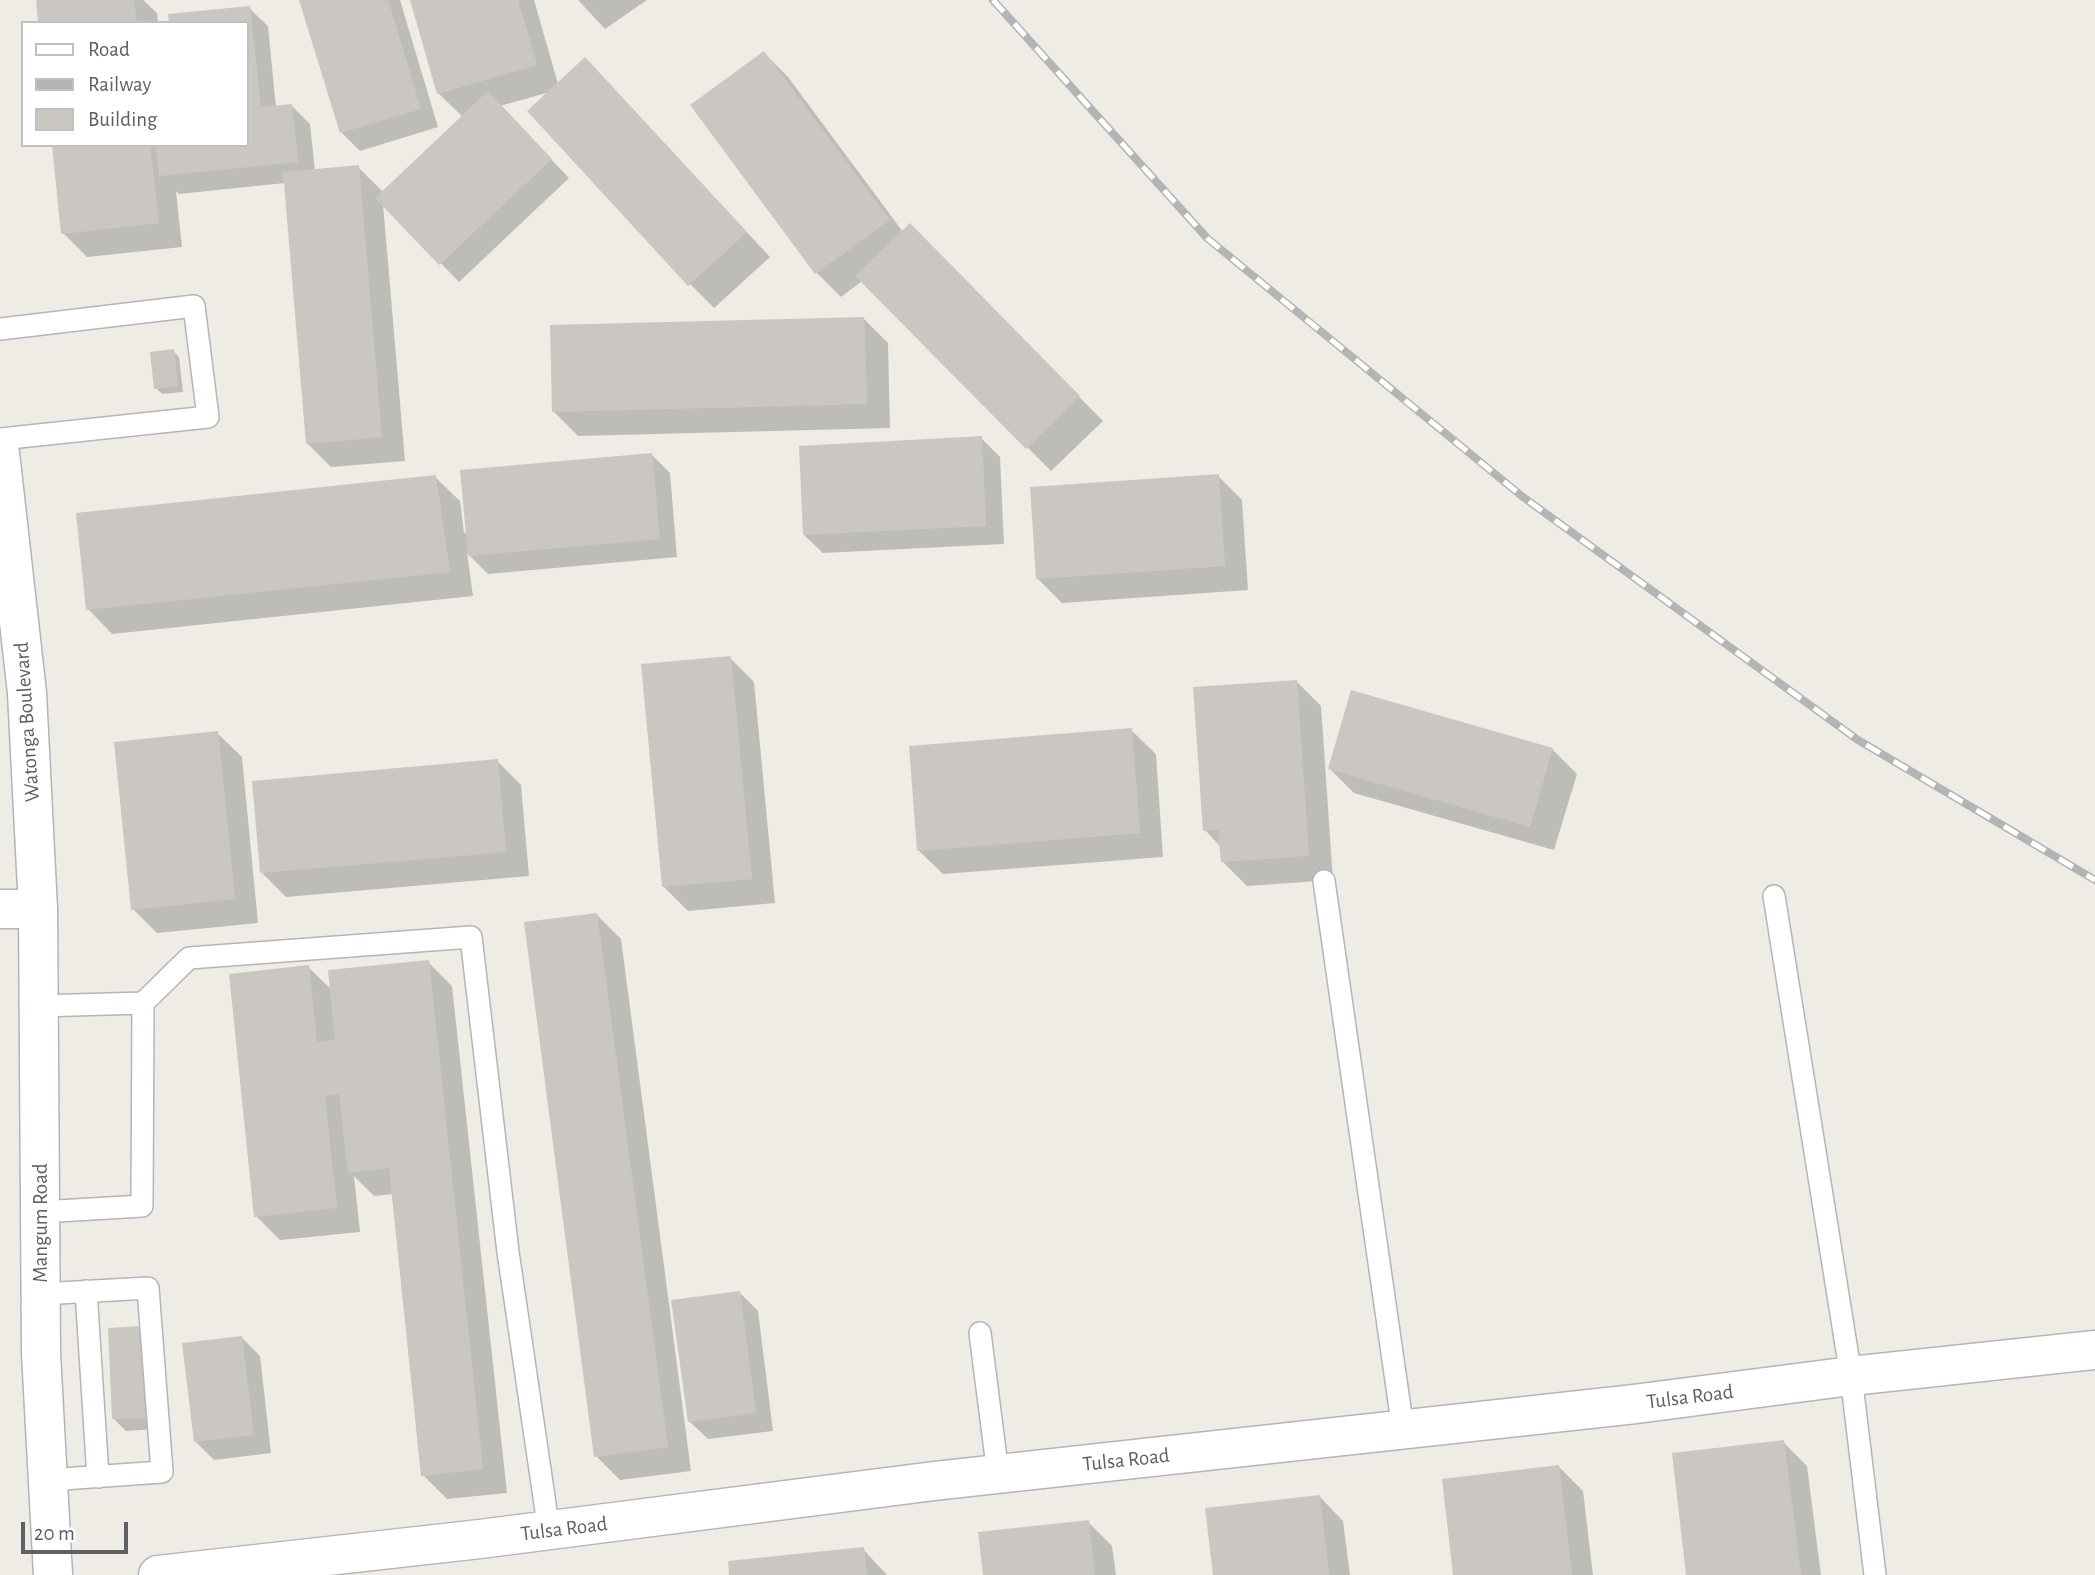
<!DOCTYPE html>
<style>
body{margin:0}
#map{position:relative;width:2095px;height:1575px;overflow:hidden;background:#eeece5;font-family:"Alegreya Sans",sans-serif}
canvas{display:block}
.legend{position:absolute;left:21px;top:21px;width:228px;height:126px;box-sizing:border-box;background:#fff;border:2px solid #bec0c1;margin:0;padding:9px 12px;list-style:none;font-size:21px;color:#5d6165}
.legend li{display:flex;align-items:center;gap:14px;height:35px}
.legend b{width:35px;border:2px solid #bec0c1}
.scale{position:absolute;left:21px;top:1522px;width:107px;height:32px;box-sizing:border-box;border:4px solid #5d6165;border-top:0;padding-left:9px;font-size:21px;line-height:24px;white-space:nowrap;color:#5d6165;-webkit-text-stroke:5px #fff;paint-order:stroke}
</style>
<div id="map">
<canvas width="2095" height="1575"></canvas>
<ul class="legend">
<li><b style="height:9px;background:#fff"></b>Road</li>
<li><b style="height:9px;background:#b3b4b5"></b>Railway</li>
<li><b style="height:19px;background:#cac7c2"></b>Building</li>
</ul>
<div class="scale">20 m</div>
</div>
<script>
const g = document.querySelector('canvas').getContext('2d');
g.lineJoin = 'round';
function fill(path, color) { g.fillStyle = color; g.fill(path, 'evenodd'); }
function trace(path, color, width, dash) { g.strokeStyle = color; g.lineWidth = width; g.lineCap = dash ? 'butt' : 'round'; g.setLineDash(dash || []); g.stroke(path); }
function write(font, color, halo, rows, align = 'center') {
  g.font = font + ' "Alegreya Sans",sans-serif'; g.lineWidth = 5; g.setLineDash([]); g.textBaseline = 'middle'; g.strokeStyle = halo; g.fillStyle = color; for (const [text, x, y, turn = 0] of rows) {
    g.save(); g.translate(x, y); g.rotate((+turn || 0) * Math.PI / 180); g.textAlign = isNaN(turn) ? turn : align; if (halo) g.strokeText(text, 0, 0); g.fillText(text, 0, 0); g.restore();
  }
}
fill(new Path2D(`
 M38 0H143L157 13 158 23H40Z
 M301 0H400L438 127 360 151 341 132Z
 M412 0H534L558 84H609L770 257 714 308 690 284 550 92 500 106 569 178 459 282 383 204 405 461 331 467 307 443 285 183 179 194 176 191 182 247 87 257 63 233 53 145H247L249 8 268 26 276 108 292 106 310 124 315 171 358 167 383 192 463 117 438 93Z
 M578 0H647L605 29Z
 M764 53 788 77 903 232 910 226 1103 421 1051 471 862 281 841 297 817 273 693 106Z
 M864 319 888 343 890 428 578 436 554 412Z
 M173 351 179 357 183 392 162 394 156 388Z
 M981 438 1000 457 1004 544 823 553 804 535Z
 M652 455 670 473 677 557 488 574 467 553 473 596 112 634 88 609 435 477 460 501 464 533Z
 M1218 476 1242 500 1248 590 1062 603 1037 578Z
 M730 658 754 682 775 903 688 911 664 887Z
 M1296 681 1321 706 1333 880 1247 886 1222 861 1221 847 1205 830Z
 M1131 730 1156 754 1163 857 943 874 918 850Z
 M217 733 242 757 258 923 157 933 133 909Z
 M1552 749 1577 774 1554 850 1354 793 1330 769Z
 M497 761 521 785 529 876 286 897 262 873Z
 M597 915 621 939 691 1471 620 1480 596 1456Z
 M428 962 452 986 507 1493 447 1499 423 1475 393 1194 374 1196 354 1176 360 1232 280 1240 256 1216 308 967 332 990Z
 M740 1293 758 1311 773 1431 708 1439 689 1421Z
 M140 1328 157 1429 126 1431 114 1419Z
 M242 1338 260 1356 271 1453 214 1460 195 1441Z
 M1783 1442 1807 1466 1821 1575H1688Z
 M1559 1467 1583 1491 1593 1575H1455Z
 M1319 1496 1343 1521 1350 1575H1215Z
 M1088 1522 1112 1546 1116 1575H985Z
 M863 1549 887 1575H731Z`), '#0003');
fill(new Path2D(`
 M36 0H134L137 23H38Z
 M299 0H388L421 109 340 133Z
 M410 0H518L537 65 437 94Z
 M250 6 261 107 292 104 298 162 159 176 156 145H247V23H169L168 14Z
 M764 51 890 220 815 274 690 105Z
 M585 57 747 232 688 286 527 111Z
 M488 91 552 159 439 265 375 198Z
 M52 145H150L159 223 61 234Z
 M359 165 382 437 306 444 283 172Z
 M910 223 1080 396 1026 449 855 276Z
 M864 317 867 404 552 412 550 325Z
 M174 349 178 386 154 389 150 352Z
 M982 436 986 526 803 535 799 446Z
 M652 453 660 539 468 556 460 470Z
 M1219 474 1225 566 1036 579 1030 487Z
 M436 475 450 572 86 610 76 513Z
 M731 656 752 879 662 887 641 664Z
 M1297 680 1309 856 1221 862 1218 830 1203 831 1193 687Z
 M1351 690 1553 748 1530 827 1328 769Z
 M1132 728 1140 833 917 851 909 746Z
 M218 731 235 899 131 910 114 742Z
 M498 759 506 852 260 873 252 781Z
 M597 913 668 1447 594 1457 524 922Z
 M429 960 483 1469 421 1476 389 1168 348 1173 339 1094 325 1096 337 1208 254 1217 229 974 309 965 317 1042 335 1040 328 970Z
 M740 1291 756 1413 688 1422 671 1300Z
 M141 1326 146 1418 112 1419 108 1328Z
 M242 1336 254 1435 194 1442 182 1343Z
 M1784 1440 1801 1575H1686L1672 1453Z
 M1559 1465 1572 1575H1453L1442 1479Z
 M1320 1495 1329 1575H1213L1205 1508Z
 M1089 1520 1095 1575H983L978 1532Z
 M864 1547 867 1575H729L728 1561Z`), '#cac7c2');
const service = new Path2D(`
 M0 329 194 306 208 417 0 439
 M1324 881 1403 1429
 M1774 896 1851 1376 1875 1575
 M143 1003 189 958 471 937 508 1252 549 1531
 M39 1006 143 1003 142 1206 41 1212
 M86 1291 98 1477
 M41 1294 148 1288 162 1472 48 1480
 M980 1333 998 1474`);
const minor = new Path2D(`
 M158 1575 480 1539 934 1481 1635 1404 1851 1376 2095 1350`);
const tertiary = new Path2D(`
 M0 909H38`);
const secondary = new Path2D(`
 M0 453 27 693 38 909 41 1353 53 1575`);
trace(service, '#b2b5b9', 24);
trace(minor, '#b2b5b9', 41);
trace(tertiary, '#b2b5b9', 41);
trace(secondary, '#b1b5b9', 41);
trace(service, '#fff', 21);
trace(minor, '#fff', 38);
trace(tertiary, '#fff', 38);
trace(secondary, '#fff', 38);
const rail = new Path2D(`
 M993 0 1207 238 1523 497 1858 740 2095 880`);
trace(rail, '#b3b4b5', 8);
trace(rail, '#fff', 5, [16]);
write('21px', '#5d6165', '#fff', [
 ["Watonga Boulevard",27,722,-94],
 ["Mangum Road",41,1223,-90],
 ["Tulsa Road",1690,1397,-7],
 ["Tulsa Road",1126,1460,-6],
 ["Tulsa Road",564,1529,-7]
]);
</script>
